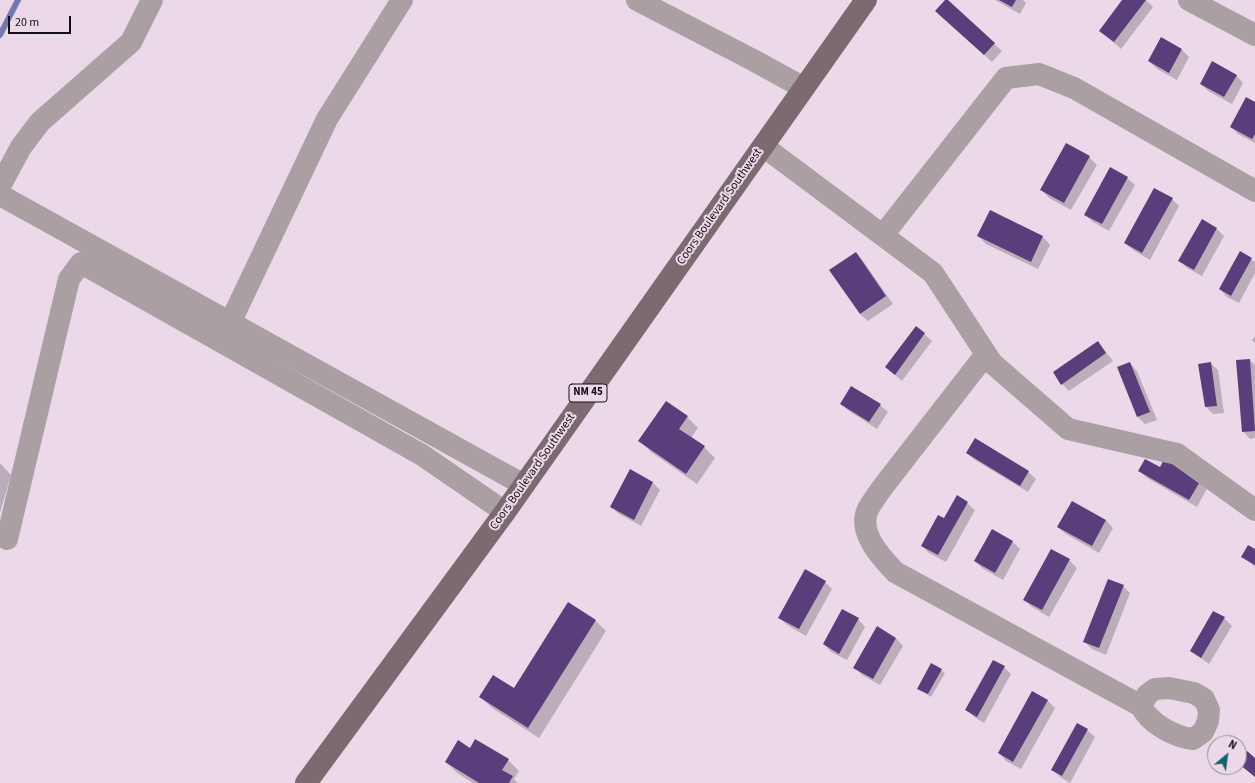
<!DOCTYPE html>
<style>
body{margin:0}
#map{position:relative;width:1255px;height:783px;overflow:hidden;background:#ebd9ea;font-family:"Source Sans 3",sans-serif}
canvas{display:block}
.north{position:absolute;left:1207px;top:735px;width:40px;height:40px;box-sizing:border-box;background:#ebd9ea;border:1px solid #958894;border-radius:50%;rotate:29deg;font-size:11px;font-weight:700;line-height:16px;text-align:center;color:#140e14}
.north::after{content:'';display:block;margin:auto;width:14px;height:18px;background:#136366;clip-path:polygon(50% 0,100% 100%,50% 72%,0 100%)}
.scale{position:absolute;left:8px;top:16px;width:63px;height:18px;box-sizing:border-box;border:2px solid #140e14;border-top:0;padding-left:5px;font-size:12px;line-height:14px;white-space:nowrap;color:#140e14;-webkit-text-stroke:3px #ebd9ea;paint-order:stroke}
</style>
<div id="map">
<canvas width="1255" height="783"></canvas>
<div class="north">N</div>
<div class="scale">20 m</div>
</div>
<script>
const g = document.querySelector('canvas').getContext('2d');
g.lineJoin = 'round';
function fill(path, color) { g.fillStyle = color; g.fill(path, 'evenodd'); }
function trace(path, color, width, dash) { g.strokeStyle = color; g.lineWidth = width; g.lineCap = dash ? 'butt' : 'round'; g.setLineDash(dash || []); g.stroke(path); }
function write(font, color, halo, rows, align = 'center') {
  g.font = font + ' "Source Sans 3",sans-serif'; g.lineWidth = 4; g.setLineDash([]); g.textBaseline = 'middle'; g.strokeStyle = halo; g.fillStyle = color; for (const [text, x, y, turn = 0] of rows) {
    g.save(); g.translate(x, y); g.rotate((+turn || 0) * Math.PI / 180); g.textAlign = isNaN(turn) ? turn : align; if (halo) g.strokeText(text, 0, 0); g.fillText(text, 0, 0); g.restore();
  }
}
fill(new Path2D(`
 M946 0 1002 51 992 62 944 18Z
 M995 0H1023L1026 3 1020 14Z
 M1124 0H1146L1153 7 1121 49 1100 31Z
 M1162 39 1182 50 1189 57 1177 80 1157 69 1149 61Z
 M1236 75 1243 83 1232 104 1208 91 1201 84Z
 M1255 103V143L1238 134 1231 127Z
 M1089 157 1097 165 1071 210 1049 198 1042 190Z
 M1127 178 1135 185 1109 231 1093 222 1085 215Z
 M1172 199 1179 206 1150 260 1133 250 1125 243Z
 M990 212 1043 237 1050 245 1038 269 986 244 978 236Z
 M1217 229 1224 236 1202 276 1187 268 1180 261Z
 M1240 252 1255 262V273L1239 303 1227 297 1220 289Z
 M856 253 863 261 893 304 868 321 860 314Z
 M916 327 932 341 902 381 886 367Z
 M1255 336V343L1252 340Z
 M1098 342 1113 361 1069 391 1062 384Z
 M1250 360 1255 365V438L1250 439 1243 431Z
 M1130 363 1137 371 1157 420 1145 424 1138 417 1119 367Z
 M1210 363 1218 370 1224 413 1213 414 1206 407Z
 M841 404 880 405 888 412 877 429 849 411Z
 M687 417 698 428 691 438 704 447 715 458 697 484 651 452 640 441Z
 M967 453 1028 472 1036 479 1028 492 975 460Z
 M0 463 11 475 0 513Z
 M1160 469 1210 483 1197 507 1147 478 1140 471Z
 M631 471 653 483 660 490 641 526 619 514 612 507Z
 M967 503 975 510 946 562 929 553 922 546 944 520Z
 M1106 520 1113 528 1099 553 1066 534 1058 527Z
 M992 531 1013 542 1020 549 1003 580 982 568 975 561Z
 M1052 550 1069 560 1077 568 1049 617 1032 607 1024 600Z
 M1255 550V567L1243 557Z
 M825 582 832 589 806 636 787 625 779 617Z
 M1123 586 1130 593 1106 655 1092 649 1084 641Z
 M1224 618 1232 626 1209 664 1191 651Z
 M858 619 865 627 847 660 831 652 824 644Z
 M595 620 606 631 539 738 492 708 481 697 514 689Z
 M896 638 903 646 880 685 862 675 854 667Z
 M1004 667 1011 674 984 723 974 717 967 710Z
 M941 670 945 673 931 697 918 689Z
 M1047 700 1055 708 1021 769 1006 761 999 753Z
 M1087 730 1095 737 1070 783 1060 777 1053 770Z
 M470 749 508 760 519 771 514 779 518 783H473L457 773 446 762Z`), '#0003');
trace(new Path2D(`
 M0 35 18 0`), '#737aac', 6);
fill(new Path2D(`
 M945 0H948L995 43 984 55 935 11Z
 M999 0H1016L1012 7Z
 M1122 0H1146L1114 42 1099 31Z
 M1161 37 1182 49 1169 73 1148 61Z
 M1212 61 1237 75 1224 97 1200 84Z
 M1246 97 1255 102V134L1252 139 1230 127Z
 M1066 143 1090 156 1064 203 1040 190Z
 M1110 167 1128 177 1102 224 1084 215Z
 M1154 188 1173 198 1142 253 1124 243Z
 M990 210 1043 236 1031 262 977 236Z
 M1202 219 1217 228 1194 270 1178 261Z
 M1240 251 1252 258 1231 296 1219 289Z
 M856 252 886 296 860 314 829 270Z
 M916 326 925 333 895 375 885 367Z
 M1098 341 1106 353 1061 385 1053 372Z
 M1250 359 1255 431 1242 432 1236 360Z
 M1130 362 1150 412 1137 417 1117 367Z
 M1211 362 1217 406 1205 407 1198 364Z
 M851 386 881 404 869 422 840 404Z
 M666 401 688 416 679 429 705 446 686 474 638 441Z
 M975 438 1029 471 1020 486 966 453Z
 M1167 454 1204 475 1189 500 1138 471 1145 459 1160 467Z
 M630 469 653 482 634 520 610 507Z
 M957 495 968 502 938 555 921 546 938 515 944 518Z
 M1072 501 1106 520 1092 546 1057 527Z
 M992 529 1013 541 995 573 974 561Z
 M1248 545 1255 549V565L1241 557Z
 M1051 549 1070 559 1042 610 1023 600Z
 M805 569 826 581 799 629 778 618Z
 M1108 579 1124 585 1099 648 1083 642Z
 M568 602 596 620 528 728 479 697 493 675 514 688Z
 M842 609 859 618 839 654 823 644Z
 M1213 611 1225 617 1201 658 1190 651Z
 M877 626 896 638 873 679 853 668Z
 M993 660 1005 666 977 717 965 710Z
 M931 663 942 669 928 694 917 689Z
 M1032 691 1048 700 1013 762 998 753Z
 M1077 723 1088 729 1062 776 1051 770Z
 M475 739 509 759 502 770 513 776 509 783H479L445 762 458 740 470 748Z
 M1247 751 1255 758V777L1239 764V760Z`), '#593e7b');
trace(new Path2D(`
 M637 0 753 60 804 88
 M1189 0 1255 35
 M763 146 933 273 992 363 1068 429 1177 454 1255 510
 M0 186 21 147 40 122 131 42 152 0
 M0 195 524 485
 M883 235 1006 78 1039 74 1074 88 1255 191
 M230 323 327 119 402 0
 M986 354 882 488C877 495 872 502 868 509 857 532 881 557 895 572L1141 706 1147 695 1155 689 1169 688 1194 693 1204 699 1209 710 1208 721 1203 732 1193 739C1174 737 1149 723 1141 706
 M7 539 69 279 81 263 422 455 505 512`), '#aaa0a3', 22);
trace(new Path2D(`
 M306 783 505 512 866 0`), '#7d6a71', 22);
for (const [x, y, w] of [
 [588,393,38]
]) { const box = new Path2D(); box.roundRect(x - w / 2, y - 9, w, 18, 3); g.fillStyle = '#ebd9ea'; g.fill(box); trace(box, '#140e14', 1); }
write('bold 11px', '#140e14', null, [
 ["NM 45",588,393]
]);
write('12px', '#140e14', '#ebd9ea', [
 ["Coors Boulevard Southwest",720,207,-55],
 ["Coors Boulevard Southwest",533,472,-55]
]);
</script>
